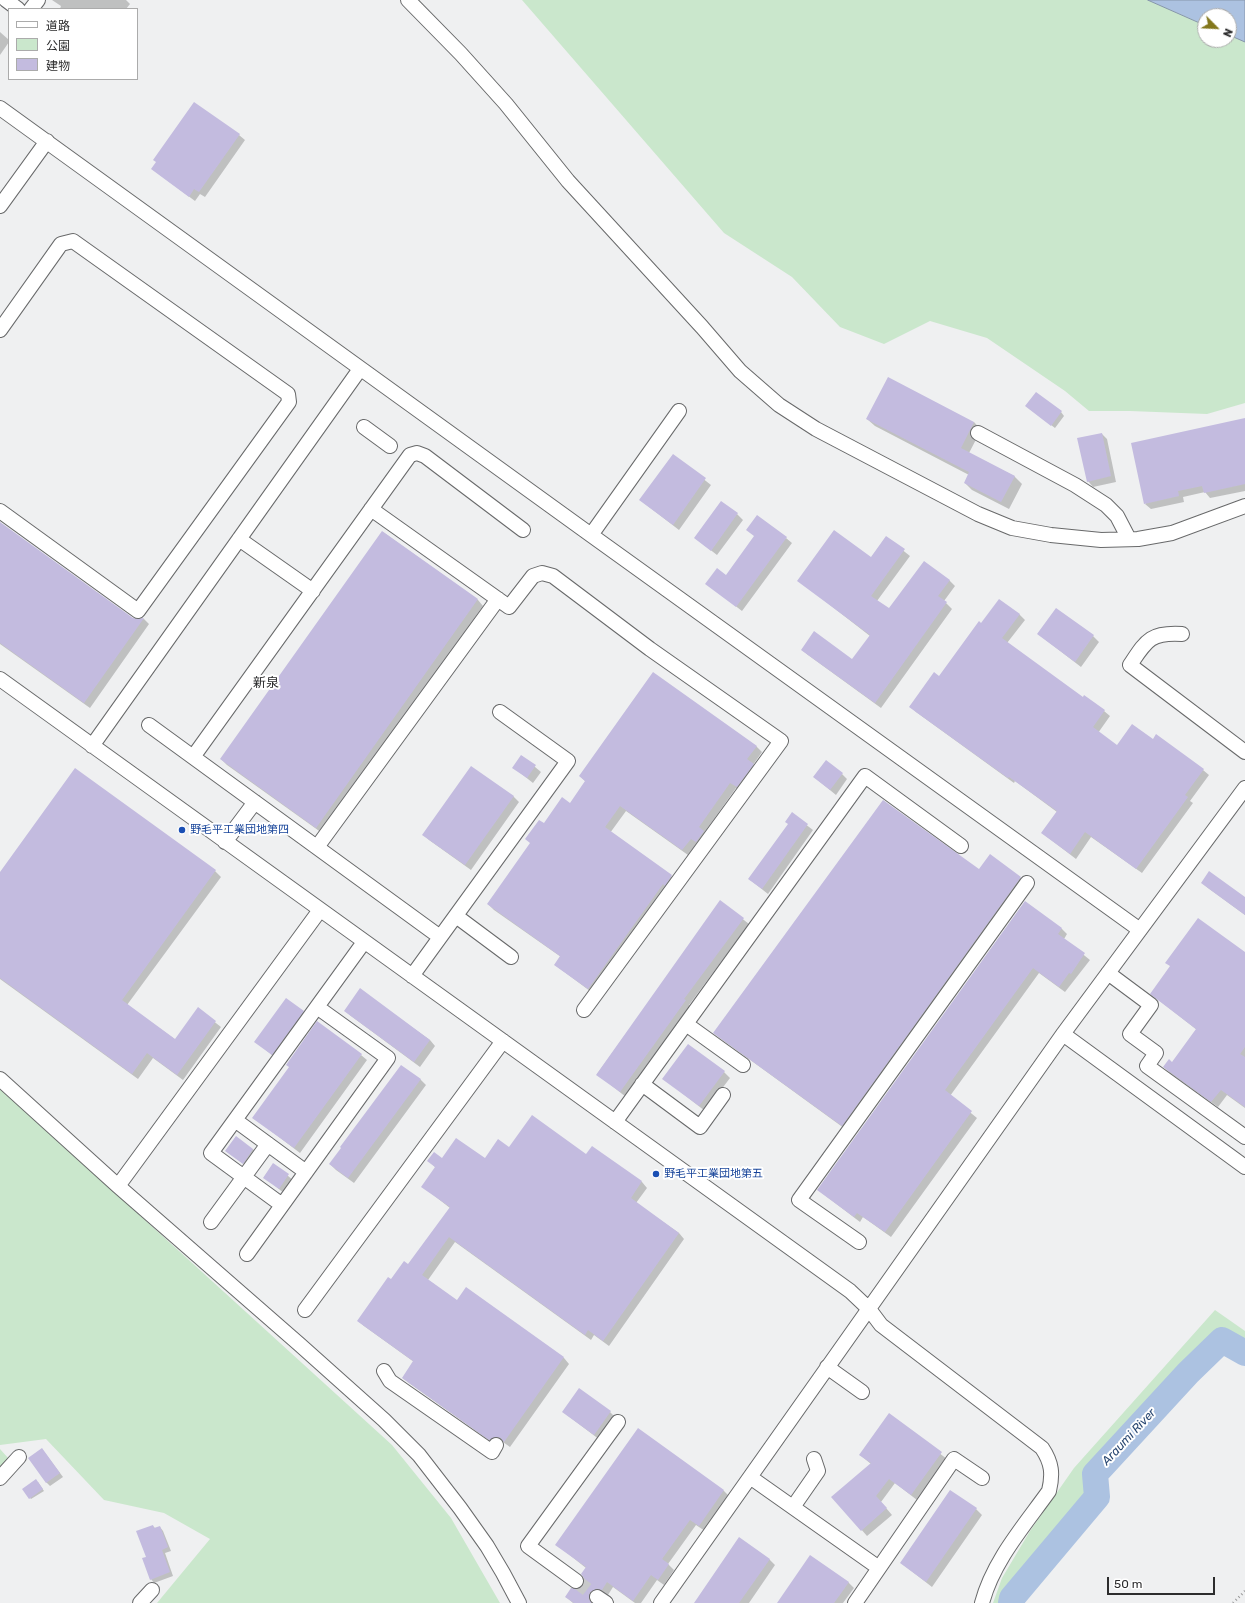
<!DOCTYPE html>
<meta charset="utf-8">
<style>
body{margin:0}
#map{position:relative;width:1245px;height:1603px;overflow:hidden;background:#eff0f1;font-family:Rubik,"Noto Sans JP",sans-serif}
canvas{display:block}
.legend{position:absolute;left:8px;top:8px;width:130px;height:72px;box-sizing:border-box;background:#fff;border:1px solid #ababab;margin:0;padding:5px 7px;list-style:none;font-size:12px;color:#2c2c2d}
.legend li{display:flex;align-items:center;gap:8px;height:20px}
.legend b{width:20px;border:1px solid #ababab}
.north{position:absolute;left:1197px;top:8px;width:40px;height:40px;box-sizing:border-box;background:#fff;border:1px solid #ababab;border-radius:50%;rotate:114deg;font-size:11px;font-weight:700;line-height:16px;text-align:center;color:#2c2c2d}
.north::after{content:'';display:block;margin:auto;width:14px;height:18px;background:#83771b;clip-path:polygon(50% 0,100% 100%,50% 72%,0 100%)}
.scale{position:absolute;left:1107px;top:1577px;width:108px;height:18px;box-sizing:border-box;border:2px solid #2c2c2d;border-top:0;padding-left:5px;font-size:12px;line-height:14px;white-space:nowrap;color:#2c2c2d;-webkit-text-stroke:3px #fff;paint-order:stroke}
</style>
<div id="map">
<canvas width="1245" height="1603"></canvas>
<ul class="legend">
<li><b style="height:5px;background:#fff"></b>道路</li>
<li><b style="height:11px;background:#cae7cc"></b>公園</li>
<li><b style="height:11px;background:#c3bbdf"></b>建物</li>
</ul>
<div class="north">N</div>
<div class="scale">50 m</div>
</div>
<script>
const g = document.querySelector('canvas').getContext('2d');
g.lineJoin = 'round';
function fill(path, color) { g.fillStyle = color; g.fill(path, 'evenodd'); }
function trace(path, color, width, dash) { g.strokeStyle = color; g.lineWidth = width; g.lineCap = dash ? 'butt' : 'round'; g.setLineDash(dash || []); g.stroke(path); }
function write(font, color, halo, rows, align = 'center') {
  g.font = font + ' Rubik,"Noto Sans JP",sans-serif'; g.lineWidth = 4; g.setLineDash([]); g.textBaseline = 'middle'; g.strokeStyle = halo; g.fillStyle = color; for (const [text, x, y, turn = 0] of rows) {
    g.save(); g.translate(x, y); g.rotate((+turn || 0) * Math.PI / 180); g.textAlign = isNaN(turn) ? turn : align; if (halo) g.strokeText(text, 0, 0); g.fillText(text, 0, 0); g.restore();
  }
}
fill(new Path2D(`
 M522 0H1245V403L1207 414 1130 411H1089L1065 391 987 338 930 321 884 344 840 327 792 277 724 233ZM1205 16H1229V40H1205Z
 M0 1088 392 1445 451 1518 500 1603H157L210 1539 164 1513 104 1500 46 1439 0 1445Z
 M1215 1310 1245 1331V1347L1220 1333 1090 1473 1091 1496 1008 1598 1007 1603H993L1002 1578 1030 1531 1074 1468Z
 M0 1449 9 1459 0 1469Z`), '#cae7cc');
const water = new Path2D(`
 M1148 0H1245V42L1229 35V16H1205V25Z`);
fill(water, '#acc2e1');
trace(water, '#8695ab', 1);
fill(new Path2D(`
 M52 0H126L130 4 126 9H60L61 6Z
 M0 32 9 40V42L0 55Z
 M239 135 245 140 205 197 200 194 195 201 152 169Z
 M1030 409 1061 412 1064 416 1055 428Z
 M867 419 974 422 981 430 969 453 1014 476 1022 484 1009 509 972 490 965 483 969 475 875 426Z
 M1245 419V491L1210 498 1205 492 1183 497 1184 502 1151 509 1145 504Z
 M1102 434 1107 439 1116 482 1093 487 1088 481Z
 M673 455 711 485 679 530 640 500Z
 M737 514 743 520 717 555 695 538Z
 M0 523 133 619 137 620 144 619 149 624 90 708 0 644Z
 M383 532 478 600 483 606 322 833 227 765 221 759Z
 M886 537 910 556 877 601 889 610 949 580 955 586 944 601 952 609 881 708 808 655 802 650 852 661 870 636 799 581 871 558Z
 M786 538 792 543 742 611 707 584 726 576Z
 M1019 614 1025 620 1007 643 1083 698 1084 696 1104 711 1110 716 1098 733 1117 746 1153 740 1203 770 1209 775 1190 801 1193 803 1142 873 1091 837 1076 859 1042 833 1057 812 1015 781 1014 783 916 712 910 706 939 677 981 624Z
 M1038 634 1093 636 1099 642 1081 667Z
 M756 746 762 752 753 765 759 770 743 792 736 788 704 833 709 838 702 847 697 843 688 855 626 811 610 833 671 876 677 882 594 994 555 965 561 957 494 910 488 904 544 825 570 804 586 782 580 776Z
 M522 756 541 772 533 783 514 768Z
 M842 774 847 779 836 795 814 777Z
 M513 796 519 802 471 870 429 840 424 835Z
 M792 814 813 830 768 894 749 879 789 824Z
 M215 871 221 877 127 1005 176 1040 198 1009 221 1027 183 1080 153 1058 138 1079 0 979V873Z
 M979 871 1020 878 1026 883 848 1131 720 1038 714 1033Z
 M1202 883 1245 898V915L1208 888Z
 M721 902 749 924 689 1005 691 1006 626 1097 597 1074Z
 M1025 902 1062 929 1067 934 1064 939 1090 960 1065 992 1039 973 950 1096 977 1118 891 1237 863 1217 860 1222 818 1190Z
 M1245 954V1108L1227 1095 1218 1107 1170 1073 1164 1067 1172 1063 1197 1030 1151 994Z
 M360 990 430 1040 435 1046 420 1067 351 1016 345 1011Z
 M303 1012 309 1017 278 1060 256 1042Z
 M361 1055 367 1060 300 1153 254 1118Z
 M724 1072 730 1078 705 1111 664 1079Z
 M420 1079 426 1085 354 1183 336 1170 330 1164Z
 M592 1147 642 1182 647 1188 636 1203 679 1233 684 1239 609 1346 594 1335 591 1340 455 1242 428 1280 457 1301 466 1289 564 1358 569 1364 510 1447 503 1442 496 1445 409 1383 403 1378 414 1362 364 1326 358 1321 392 1281 408 1266 450 1208 423 1187 436 1168 429 1161 442 1159H485L510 1148 587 1155Z
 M253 1149 258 1155 249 1168 227 1151Z
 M274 1164 294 1181 285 1194 264 1177Z
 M563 1412H610L616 1418 600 1440Z
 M889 1415 947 1459 917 1500 895 1483 881 1502 892 1515 867 1536 833 1497 871 1464 860 1455Z
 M639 1430 724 1491 729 1496 705 1531 696 1525 668 1564 674 1570 664 1585 657 1580 641 1603H635L613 1587 608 1595 603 1594 594 1603H573L566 1597 584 1586 586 1568 557 1545Z
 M42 1449 63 1477 50 1486 46 1482Z
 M38 1482 44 1491 31 1499 30 1498Z
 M976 1509 982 1515 932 1587 901 1563Z
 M153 1526 156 1529 160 1527 163 1531 171 1551 165 1553 173 1576 154 1583 151 1579 147 1558Z
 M769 1559 775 1565 749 1603H695Z
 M848 1582 854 1588 843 1603H778Z`), '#0003');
trace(new Path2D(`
 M1011 1603 1012 1598 1097 1497 1095 1474 1188 1373 1222 1340 1245 1353`), '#acc2e1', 26);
fill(new Path2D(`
 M194 102 240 134 199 192 194 189 189 197 151 169 156 162 153 160Z
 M888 377 974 422 961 448 1015 476 1001 502 964 483 969 472 866 419Z
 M1036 392 1062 411 1051 426 1025 406Z
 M1245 418V484L1204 493 1202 486 1178 491 1179 496 1144 504 1131 443Z
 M1102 433 1111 476 1087 482 1077 438Z
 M673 454 706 478 673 525 639 500Z
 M721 501 738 513 711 551 694 538Z
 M757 515 787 537 736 607 705 584 717 568 726 575 754 536 746 530Z
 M0 522 133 618 138 619 144 618 84 703 0 643Z
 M834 530 871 557 886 536 905 549 871 596 889 608 924 561 950 580 938 596 947 602 875 703 801 650 814 631 852 659 870 635 797 581Z
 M382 531 478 599 316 828 220 759Z
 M999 599 1020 614 1002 638 1083 697 1084 695 1105 710 1093 727 1117 745 1132 724 1153 739 1156 734 1204 769 1185 795 1188 797 1136 869 1085 832 1070 854 1041 833 1057 811 1009 777 1008 778 909 707 934 672 939 676 979 621 981 623Z
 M1056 608 1094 635 1075 662 1037 634Z
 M653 672 757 746 747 759 754 764 737 787 730 783 699 827 704 831 696 842 691 839 682 850 620 806 605 827 672 875 665 886 663 884 588 989 554 965 560 956 487 904 530 843 525 839 539 820 544 823 562 797 570 803 585 781 579 776Z
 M521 755 536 765 527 778 512 768Z
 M826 760 843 773 830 790 813 777Z
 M471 766 514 796 465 865 422 835Z
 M75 768 216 870 122 1000 175 1039 198 1007 216 1021 177 1075 147 1053 132 1074 0 978V872Z
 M883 800 979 869 990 854 1021 877 842 1126 713 1033Z
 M792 812 808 824 762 889 748 879 788 824 785 822Z
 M1209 871 1245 897V915L1201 883Z
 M720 900 744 918 684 999 686 1000 620 1092 596 1075Z
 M1025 901 1062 928 1058 934 1085 953 1071 974 1069 973 1059 987 1033 968 945 1090 972 1111 885 1232 857 1213 854 1217 817 1190Z
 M1198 918 1245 952V1047L1240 1054 1245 1057V1107L1221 1090 1211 1102 1163 1067 1169 1059 1172 1062 1196 1029 1150 994 1170 966 1165 963Z
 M360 988 430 1040 414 1062 344 1011Z
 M286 998 304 1011 272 1055 254 1042Z
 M317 1021 362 1054 294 1148 252 1118 289 1067 286 1065Z
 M688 1044 725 1071 699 1106 662 1079Z
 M401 1065 421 1079 348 1178 329 1164 341 1148 340 1147Z
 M532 1115 586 1154 592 1146 642 1181 631 1198 679 1233 603 1341 588 1330 585 1335 449 1237 422 1275 457 1300 466 1287 564 1357 504 1442 501 1438 496 1437 489 1440 402 1378 413 1361 357 1321 388 1277 391 1279 404 1261 408 1264 450 1207 421 1187 435 1167 427 1161 434 1152 442 1158 456 1138 485 1158 498 1139 509 1147Z
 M236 1136 253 1149 243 1164 225 1151Z
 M273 1163 289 1174 279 1189 263 1178Z
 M579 1388 611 1411 594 1435 562 1412Z
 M889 1413 942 1452 911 1495 889 1479 876 1496 887 1508 861 1531 831 1497 871 1463 859 1455Z
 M638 1428 724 1490 699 1526 690 1520 662 1559 669 1564 658 1580 651 1575 633 1601 607 1582 602 1590 597 1589 590 1592 589 1597 591 1603H574L565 1597 571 1588 579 1589 583 1586 584 1578 581 1574 586 1567 555 1545Z
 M42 1448 60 1473 46 1483 28 1458Z
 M36 1479 43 1489 29 1499 22 1489Z
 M950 1490 977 1508 926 1582 900 1563Z
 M153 1525 154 1528 160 1526 168 1547 162 1550 170 1572 150 1580 142 1558 146 1557 136 1531Z
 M739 1537 770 1559 739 1603H694Z
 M810 1555 849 1582 834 1603H777Z`), '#c3bbdf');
trace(new Path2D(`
 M576 1581 597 1597`), '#c8c9ca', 14, [14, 7]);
const minor = new Path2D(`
 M6 0 18 9
 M408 0 461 54 506 104 568 181 702 327 740 371 779 405 816 429 978 514 1012 528 1051 535 1101 540 1138 539 1172 533 1245 506
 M31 9 38 0
 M0 108 591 535 1140 930
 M0 206 47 141
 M0 330 61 244 73 241 288 394 289 402 138 611 0 511
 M364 427 390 446
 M978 433 1075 485 1106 505 1117 516 1129 539
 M371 509 509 607 533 576 542 573 553 576 650 649 781 741 584 1010
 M591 535 679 411
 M239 539 313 591
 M1182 634C1150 632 1146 641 1130 665L1245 752
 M0 679 850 1291 869 1309 881 1325 1042 1448C1052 1463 1053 1474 1049 1491 1024 1526 993 1561 982 1603
 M149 725 440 937
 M92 746 360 369
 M193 757 410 455 417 453 425 456 523 530
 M225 842 255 802
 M317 847 498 599
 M456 916 511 957
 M1108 973 1151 1005 1130 1034 1156 1053 1147 1066 1245 1137
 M412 976 568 761 500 712
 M686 1024 743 1065
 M1063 1034 1245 1167
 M0 1079 118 1186 299 1344 384 1420 419 1455 460 1508 487 1546 503 1573 519 1603
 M642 1084 700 1127 723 1095
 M235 1120 306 1172
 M615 1122 865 776 961 846
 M118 1186 320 910
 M282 1205 211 1153 364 942
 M211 1222 268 1144
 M859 1242 799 1200 1027 883
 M247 1254 388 1058 317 1007
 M305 1310 503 1041
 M827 1367 862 1392
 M384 1371 390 1381 492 1452 496 1445
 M750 1477 879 1568
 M0 1478 19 1457
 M793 1507 818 1471 814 1459
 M576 1581 528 1546 618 1422
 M597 1597 606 1603
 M140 1603 152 1590
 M661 1603 1063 1034 1245 788
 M855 1603 954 1459 982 1478`);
trace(minor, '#68696a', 16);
trace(new Path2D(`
 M1233 1603 1245 1591`), '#9a9a9b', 2.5, [1, 3]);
trace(minor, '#fff', 14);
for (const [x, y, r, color] of [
 [182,830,4,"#1a4fb4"],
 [656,1174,4,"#1a4fb4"]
]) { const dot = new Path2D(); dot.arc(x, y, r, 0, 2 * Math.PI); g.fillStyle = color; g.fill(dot); trace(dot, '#fff', 1.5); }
write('11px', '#164399', '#fff', [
 ["野毛平工業団地第四",190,830],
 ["野毛平工業団地第五",664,1174]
], 'left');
write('italic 12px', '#2a4872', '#fff', [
 ["Araumi River",1129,1437,-47]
]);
write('13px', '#2a2a2b', '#fff', [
 ["新泉",266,683]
]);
</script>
